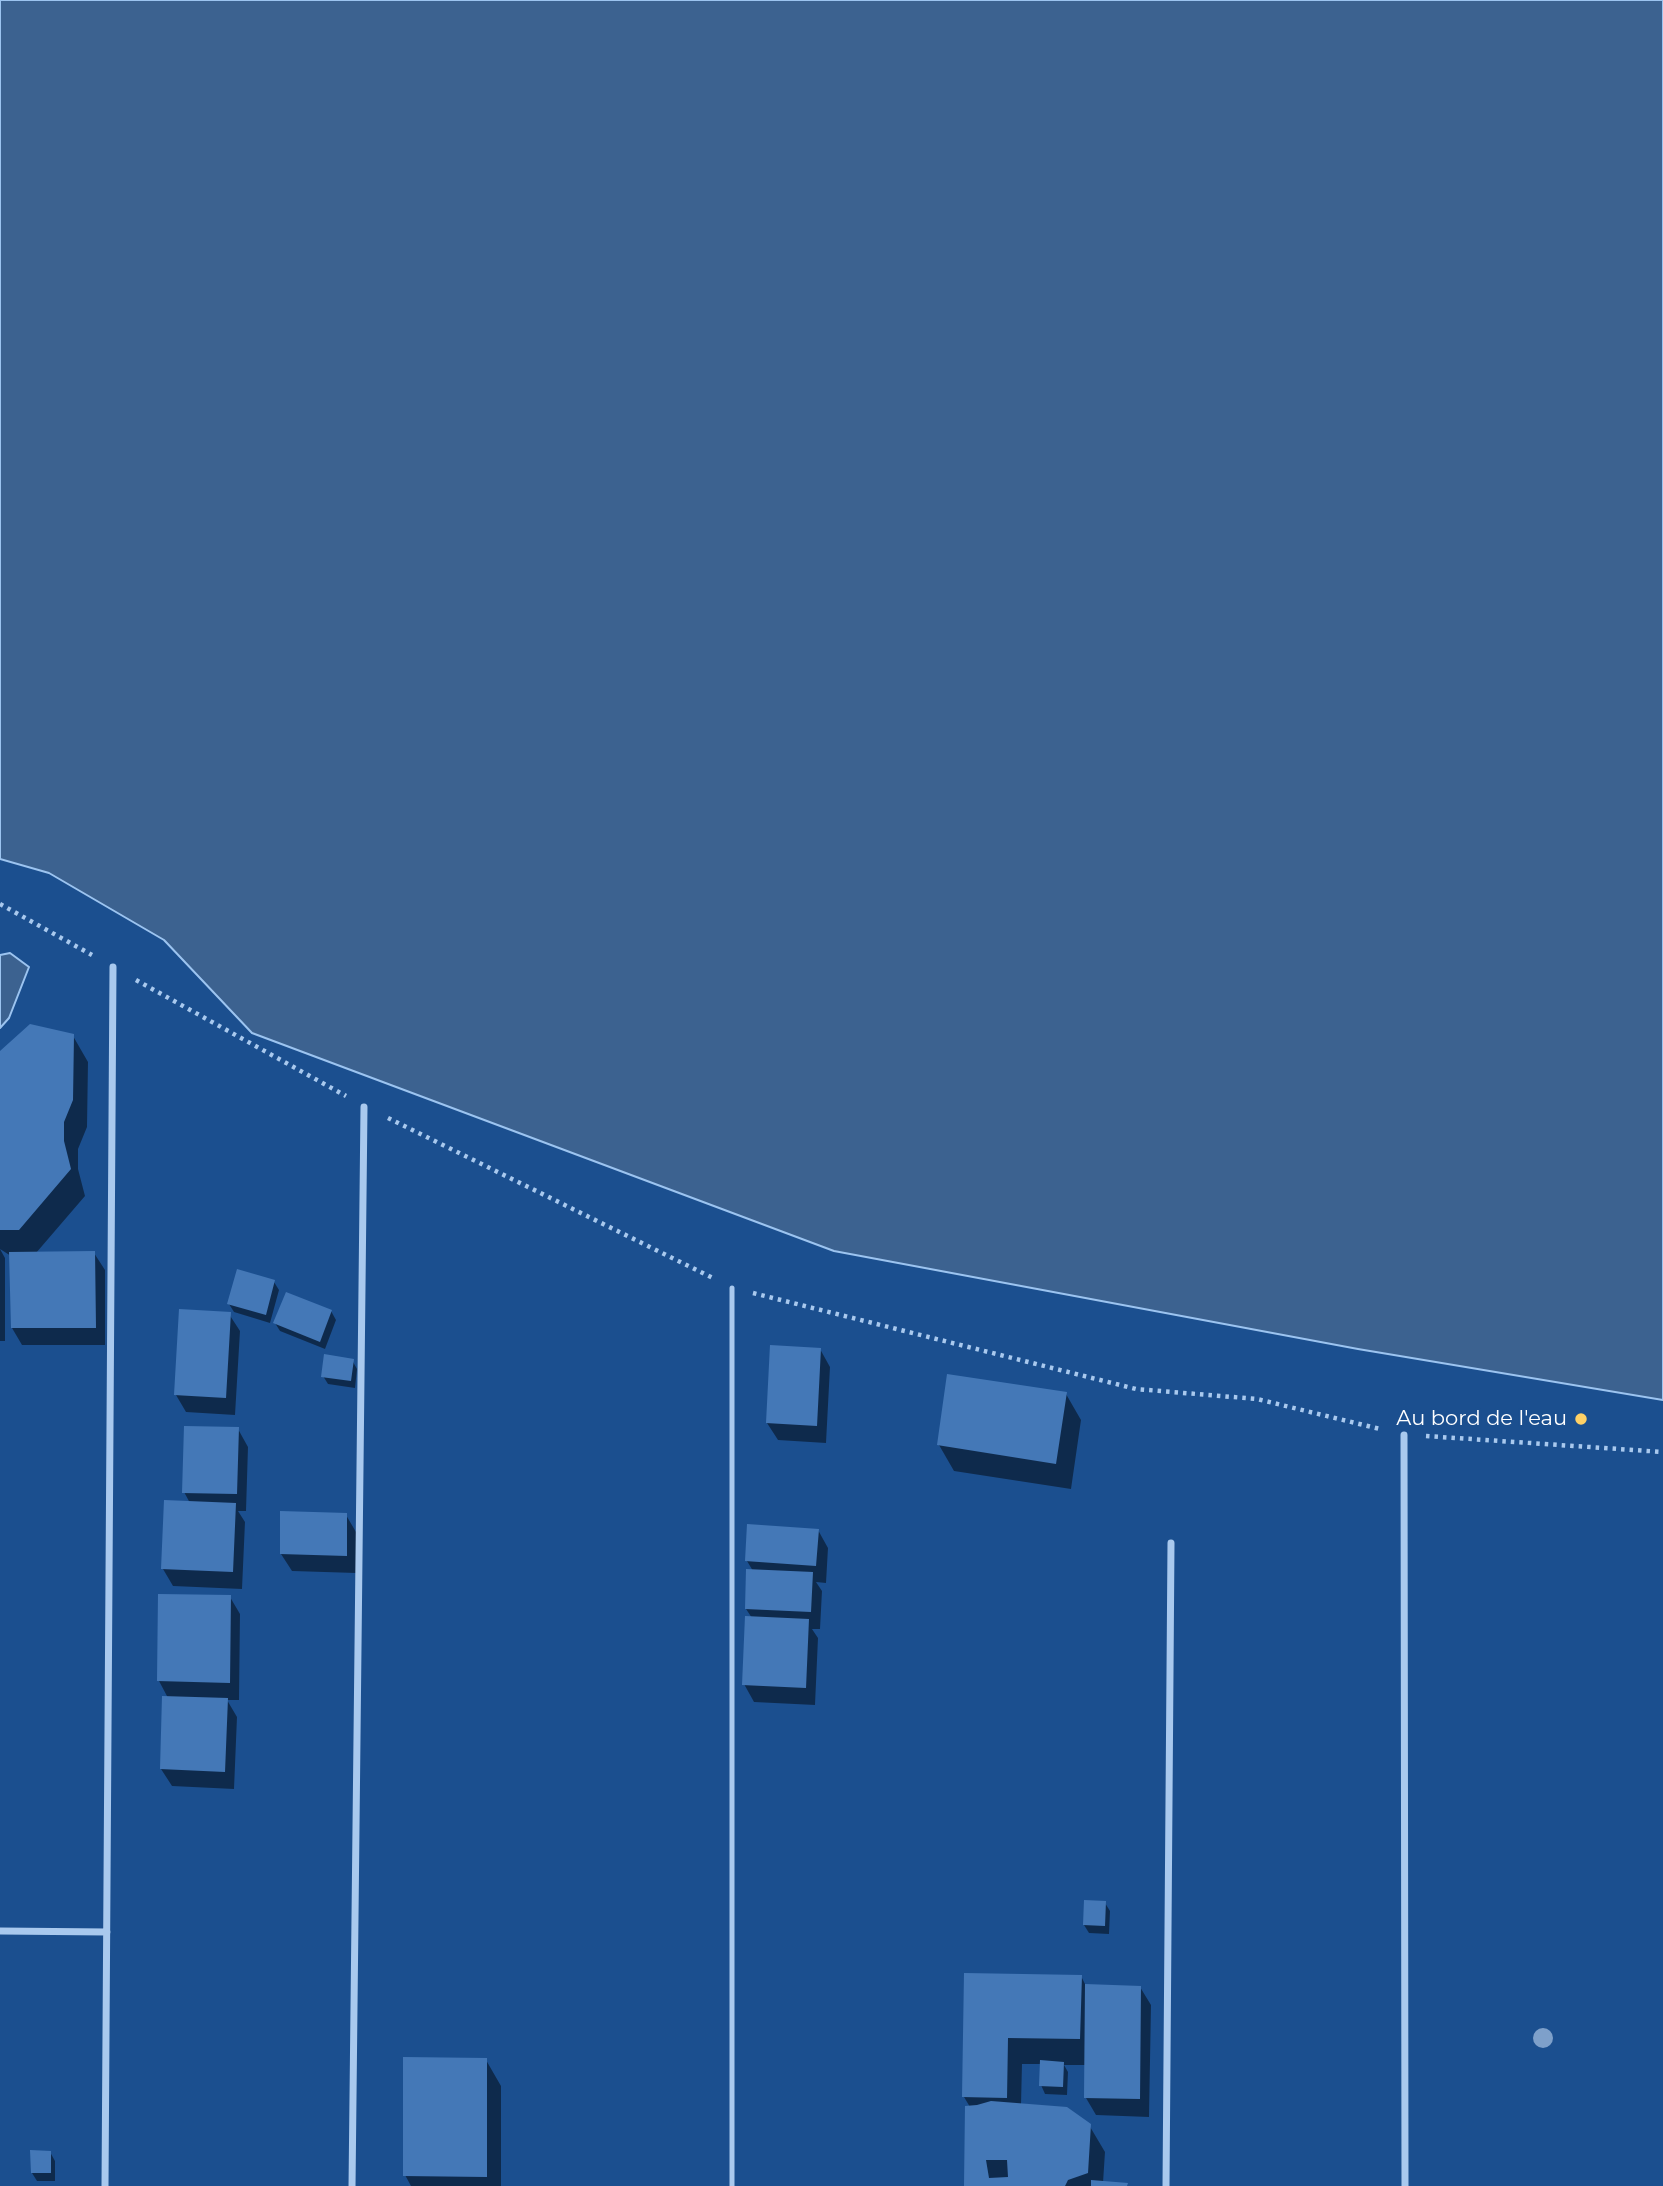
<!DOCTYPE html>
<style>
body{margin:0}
canvas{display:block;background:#1b4f8f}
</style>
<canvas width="1663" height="2186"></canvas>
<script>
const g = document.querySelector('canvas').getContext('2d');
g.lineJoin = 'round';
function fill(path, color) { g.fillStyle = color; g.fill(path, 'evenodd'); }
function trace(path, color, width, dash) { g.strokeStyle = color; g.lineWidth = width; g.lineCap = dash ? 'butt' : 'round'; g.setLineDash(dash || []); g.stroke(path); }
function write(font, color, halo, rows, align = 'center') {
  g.font = font + ' Montserrat,sans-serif'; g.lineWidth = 5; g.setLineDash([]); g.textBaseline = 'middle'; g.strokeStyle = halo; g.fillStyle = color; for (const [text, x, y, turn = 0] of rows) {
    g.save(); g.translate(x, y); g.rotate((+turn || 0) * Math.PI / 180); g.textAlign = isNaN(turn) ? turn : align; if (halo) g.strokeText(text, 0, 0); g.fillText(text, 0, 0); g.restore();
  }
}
const water = new Path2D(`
 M0 0H1663V1400L1358 1349 834 1251 252 1033 164 940 49 873 0 859Z
 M10 953 29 967 9 1018 0 1028V955Z`);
fill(water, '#3c6290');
trace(water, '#9cc4f0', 2);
fill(new Path2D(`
 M73 1036 88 1062 87 1127 78 1149V1169L85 1196 36 1253H94L105 1270V1345H22L12 1328 11 1256 0 1249V1053Z
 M0 1249 5 1258V1341H0Z
 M274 1282 279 1290 270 1323 234 1312 229 1304Z
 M331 1311 336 1320 325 1349 280 1331 275 1323Z
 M229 1314 240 1331 235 1415 186 1412 176 1395Z
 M820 1349 830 1367 826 1443 778 1440 767 1423Z
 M352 1360 357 1369 355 1388 328 1384 323 1376Z
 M1066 1394 1081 1420 1071 1489 954 1471 939 1445Z
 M238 1429 248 1447 246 1511H238L245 1522 242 1589 173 1586 163 1569 190 1503 184 1492Z
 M346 1515 356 1532V1573L292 1571 281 1554Z
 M818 1530 828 1548 826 1583 816 1582 822 1591 820 1629H812L818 1638 815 1705 754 1702 744 1684 752 1618 746 1609 753 1571 747 1561Z
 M230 1597 240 1614 239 1700H227L237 1717 234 1789 172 1786 161 1769 168 1698 159 1681Z
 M1105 1903 1110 1911 1109 1934 1089 1933 1084 1925Z
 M966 1974 1081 1976 1086 1986 1140 1987 1151 2005 1149 2117 1096 2115 1086 2098V2065H1064L1068 2072 1067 2095 1045 2094 1041 2085 1042 2064H1022L1021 2105 1089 2125 1105 2152 1103 2183 1128 2186H966L970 2107 964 2097Z
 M486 2060 501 2086V2186H411L405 2175Z
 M50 2152 55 2161V2181H37L32 2173Z`), '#0007');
fill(new Path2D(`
 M30 1024 74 1034 73 1100 64 1122V1141L71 1169 19 1230H0V1051Z
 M95 1251 96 1328H11L9 1252Z
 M237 1269 275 1280 266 1315 227 1304Z
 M286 1292 332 1310 320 1342 273 1323Z
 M179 1309 231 1312 226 1398 174 1395Z
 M770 1345 821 1348 817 1426 766 1423Z
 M324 1354 354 1359 351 1381 321 1377Z
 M947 1374 1067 1392 1056 1464 937 1445Z
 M184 1426 239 1427 237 1494 182 1493Z
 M164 1500 236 1503 233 1572 161 1569Z
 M280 1511 347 1513V1556L280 1554Z
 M747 1524 819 1529 816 1566 745 1561Z
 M746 1569 813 1572 811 1612 745 1609Z
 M158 1594 231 1595 230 1683 157 1681Z
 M745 1616 809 1619 806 1688 742 1685Z
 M162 1696 228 1698 225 1772 160 1769Z
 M1084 1900 1106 1901 1105 1926 1083 1925Z
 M964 1973 1082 1975 1080 2039 1008 2038 1007 2098 962 2097Z
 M1085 1984 1141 1986 1140 2099 1084 2098Z
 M403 2057 487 2058V2177L403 2176Z
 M1040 2060 1064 2062 1063 2087 1039 2086Z
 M991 2101 1067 2107 1091 2124 1088 2173 1068 2180 1065 2186H964L965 2106 977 2105ZM986 2160H1007L1008 2177 989 2178Z
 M30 2150 51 2151V2173H31Z
 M1091 2180 1128 2183 1127 2186H1091Z`), '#4478b7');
trace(new Path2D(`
 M0 904 92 955
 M136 980 346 1096
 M388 1118 713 1278
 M753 1293 1136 1389 1257 1399 1380 1429
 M1426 1436 1663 1452`), '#a9c9ee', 4.5, [3.5, 5]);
trace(new Path2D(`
 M732 1288V2186`), '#a9c9ee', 5);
trace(new Path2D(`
 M1404 1435 1405 2186
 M0 1931 107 1932
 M105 2186 113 967
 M352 2186 364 1107
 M1166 2186 1171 1543`), '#a9c9ee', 7);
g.fillStyle = '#7ea0ca';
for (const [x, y] of [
 [1543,2038]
]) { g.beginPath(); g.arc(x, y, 10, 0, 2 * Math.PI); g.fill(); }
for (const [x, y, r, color] of [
 [1581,1419,7,"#ffd166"]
]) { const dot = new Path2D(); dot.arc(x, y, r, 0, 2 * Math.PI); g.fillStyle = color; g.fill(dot); trace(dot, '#1b4f8f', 2.5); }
write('21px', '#fff', '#1b4f8f', [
 ["Au bord de l'eau",1567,1419]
], 'right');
</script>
